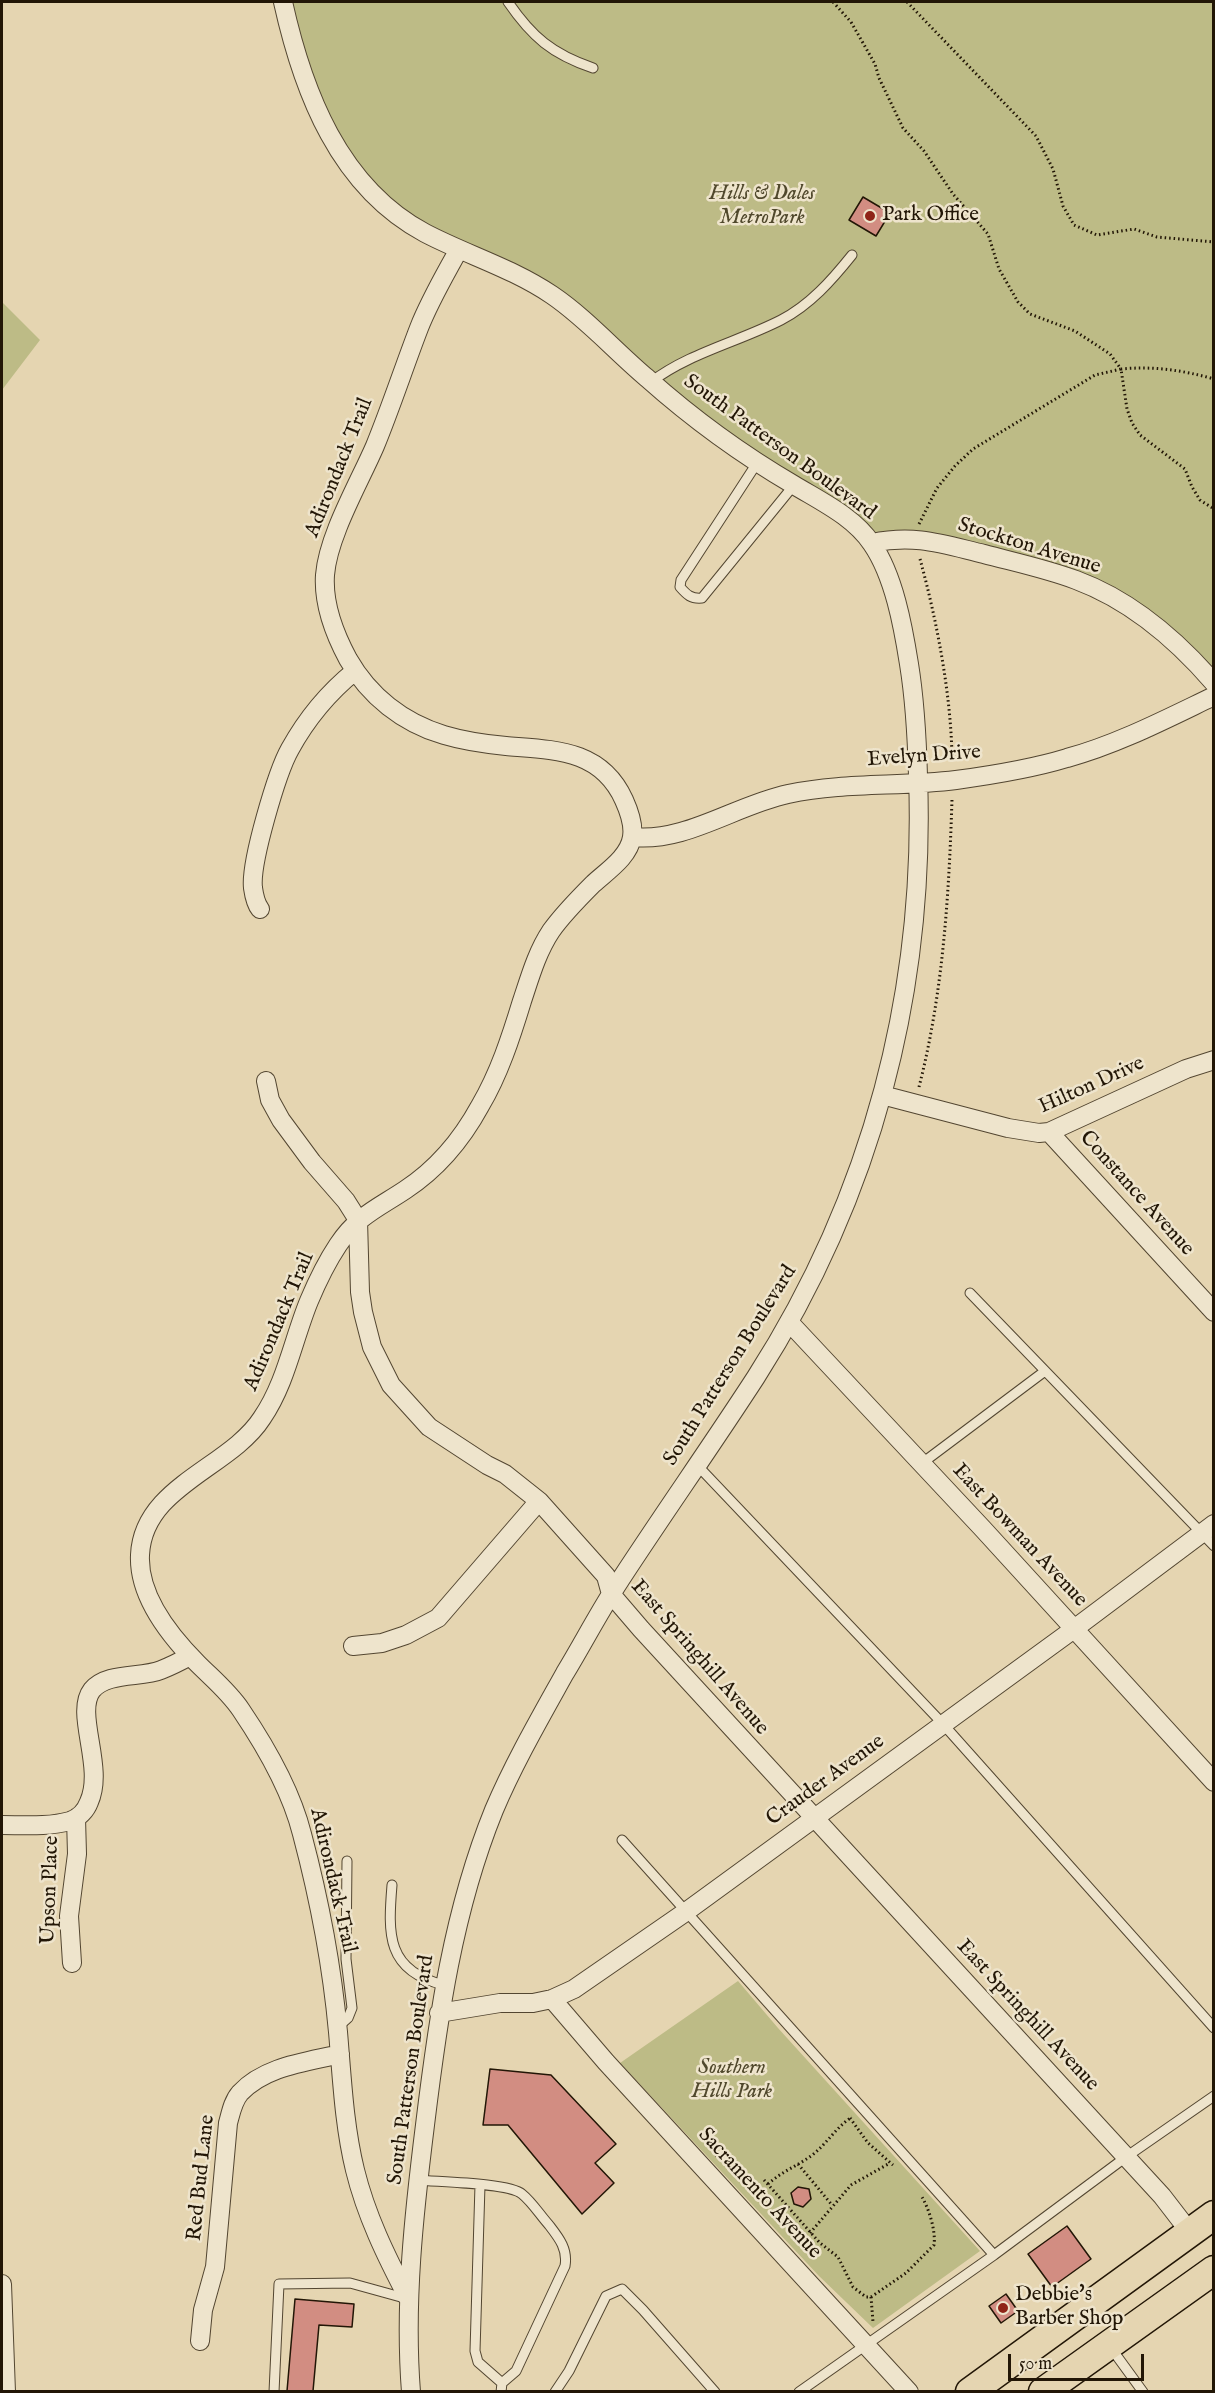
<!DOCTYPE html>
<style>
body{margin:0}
#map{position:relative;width:1215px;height:2393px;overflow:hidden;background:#e5d5b1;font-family:"IM FELL English",serif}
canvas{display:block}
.frame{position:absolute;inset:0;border:3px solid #221606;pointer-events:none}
.scale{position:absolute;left:1008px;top:2354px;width:136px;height:27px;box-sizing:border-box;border:3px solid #221606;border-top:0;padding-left:8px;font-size:18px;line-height:21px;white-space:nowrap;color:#221606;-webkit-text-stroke:4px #eee4cc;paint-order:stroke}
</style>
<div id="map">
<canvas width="1215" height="2393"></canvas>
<div class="frame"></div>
<div class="scale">50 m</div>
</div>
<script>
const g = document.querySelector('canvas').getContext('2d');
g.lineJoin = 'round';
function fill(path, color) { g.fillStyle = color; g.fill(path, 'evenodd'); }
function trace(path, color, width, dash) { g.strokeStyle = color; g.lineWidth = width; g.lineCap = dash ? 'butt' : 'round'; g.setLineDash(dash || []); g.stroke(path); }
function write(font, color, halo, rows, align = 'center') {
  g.font = font + ' "IM FELL English",serif'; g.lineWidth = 5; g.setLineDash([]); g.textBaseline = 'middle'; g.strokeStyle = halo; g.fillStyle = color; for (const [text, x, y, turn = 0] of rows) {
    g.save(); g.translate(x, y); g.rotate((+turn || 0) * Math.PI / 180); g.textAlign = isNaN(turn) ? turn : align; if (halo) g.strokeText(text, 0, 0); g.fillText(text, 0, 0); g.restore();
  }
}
fill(new Path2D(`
 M283 2H1213V683L1131 608 1002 559 872 543 740 453 572 310 428 235 340 153Z
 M2 302 40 340 2 390Z
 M738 1981 778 2028 980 2251 873 2328 819 2276 620 2063Z`), '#bdbb86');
const building = new Path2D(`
 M863 197 890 213 876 236 849 220Z
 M490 2069 551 2075 616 2144 595 2163 614 2183 582 2214 508 2125H483Z
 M798 2187 809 2189 811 2199 803 2207 794 2204 791 2193Z
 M1067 2226 1091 2259 1052 2287 1028 2254Z
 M1006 2294 1018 2311 1001 2323 989 2306Z
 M295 2299 354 2304 352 2327 319 2325 313 2391H287Z`);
fill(building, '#d28d82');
trace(building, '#221606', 1.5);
const service = new Path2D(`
 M508 2C532 37 552 54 593 68
 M651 382C689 353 738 342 781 320 810 305 832 280 852 255
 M757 463 681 580 680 587C687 595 691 599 702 598L794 485
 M970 1293 1214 1546
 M921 1464 1045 1371
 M697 1465 943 1724 1214 2028
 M622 1840 994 2255
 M392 1885C388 1934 386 1971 444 1985
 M338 2027 348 2018 352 2008 346 1959 347 1861
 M418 2180C439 2182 509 2183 522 2194 532 2202 540 2215 549 2225 559 2238 568 2249 565 2266L516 2371 502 2383 501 2392
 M480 2185 475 2351 478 2362 502 2383
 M1111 2348 1143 2392
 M274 2392 279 2284 350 2283 408 2299
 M555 2392 569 2371 606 2296 622 2289 643 2310 715 2392
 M799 2392 994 2255 1126 2157 1214 2096`);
const minor = new Path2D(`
 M283 2C303 92 339 187 425 233 467 255 512 268 552 295 586 318 615 351 647 378 693 419 741 454 794 485 822 502 854 517 872 544 894 576 903 626 909 664 915 701 917 739 918 776 926 991 872 1196 756 1377 710 1448 661 1517 615 1588 597 1616 582 1645 565 1673 540 1718 514 1763 494 1810 453 1911 438 2018 425 2125 414 2213 404 2303 411 2392
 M872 543C915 534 942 544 984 554 1014 562 1047 569 1076 580 1130 600 1176 639 1214 683
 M632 837C685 843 736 805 788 794 844 782 900 787 956 780 993 775 1031 769 1067 758 1118 744 1166 719 1214 696
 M260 909C256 904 254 895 253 888 250 863 277 772 290 749 306 720 329 692 355 671
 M266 1081 270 1100 281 1120 312 1162 346 1201 358 1220 360 1292 363 1312 372 1347 391 1385 429 1427 487 1465 505 1474 539 1501 606 1576 611 1594 641 1629 1162 2196 1189 2231
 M882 1095 1008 1128 1039 1133 1049 1132 1186 1069 1214 1060
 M1049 1132 1214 1312
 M789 1322 983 1529 1214 1782
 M353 1646 382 1643 406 1635 438 1618 539 1501
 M2 1825C23 1825 49 1827 70 1821 79 1818 86 1810 89 1802 105 1767 74 1713 92 1690 107 1672 141 1678 161 1670 171 1666 181 1661 190 1656
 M72 1963 69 1916 77 1854 76 1818
 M552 1999 606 2062 909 2392
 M439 2013 500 2003H533L552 1999 574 1989 687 1911 1074 1629 1214 1524
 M2 2284 6 2392
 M408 2298C386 2256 366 2215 355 2170 344 2125 342 2078 338 2032 332 1966 319 1898 302 1834 291 1790 266 1747 241 1710 229 1692 213 1679 198 1664 171 1637 138 1596 140 1555 143 1486 230 1468 262 1418 286 1383 293 1340 309 1301 317 1282 326 1263 338 1245 357 1216 378 1208 405 1190 437 1169 462 1139 480 1106 499 1074 511 1037 522 1001 530 977 537 952 551 931 563 914 578 899 593 884 607 871 629 857 632 837 634 825 629 811 624 800 601 749 554 750 506 746 485 744 464 741 444 735 403 723 369 696 348 659 334 633 323 605 325 575 328 536 359 483 375 446 391 407 404 367 419 328 430 300 445 275 459 249
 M200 2341 203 2310 215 2267 228 2123C231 2112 233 2101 240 2093 265 2066 307 2062 340 2054`);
const primary = new Path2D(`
 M970 2392 1214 2215
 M1043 2392 1214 2270`);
trace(service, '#534631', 11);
trace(minor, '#534631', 20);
trace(primary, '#221606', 31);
trace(new Path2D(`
 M833 2 851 22 875 64 879 78 903 128 924 151 953 194 988 234 999 269 1018 302 1030 314 1075 331 1110 354 1121 369C1153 366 1182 370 1214 379
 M907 2 1036 136 1053 169 1063 206 1074 225 1097 235 1134 229 1157 237 1214 242
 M919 524 937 488 955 466 973 449 1095 375 1121 369 1127 409 1132 423 1140 435 1185 469 1192 487 1200 500 1214 509
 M920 559C937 621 952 699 952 763
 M919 1087C943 993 949 896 952 799
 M850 2118 868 2143 893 2165
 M715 2156 723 2150
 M798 2164 832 2205
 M764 2180 820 2243 838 2257 853 2287 866 2297H871L873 2322
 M768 2184C781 2172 797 2166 811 2156 827 2144 836 2127 852 2117
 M810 2233 851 2185 890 2163
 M871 2297 906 2273 934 2245C936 2231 929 2209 922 2197`), '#221606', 3, [1.5, 3]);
trace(service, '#eee4cc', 9);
trace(minor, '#eee4cc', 18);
trace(primary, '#e5d5b1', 28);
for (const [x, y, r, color] of [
 [870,216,6,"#8f2418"],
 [1003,2308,6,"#8f2418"]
]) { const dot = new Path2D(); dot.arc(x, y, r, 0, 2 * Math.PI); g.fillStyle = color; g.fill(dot); trace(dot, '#eee4cc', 2); }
write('italic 21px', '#50482c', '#eee4cc', [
 ["Hills & Dales",762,195],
 ["MetroPark",762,219],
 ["Southern",732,2069],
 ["Hills Park",732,2093]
]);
write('21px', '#221606', '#eee4cc', [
 ["Park Office",882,216],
 ["Debbie's",1015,2296],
 ["Barber Shop",1015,2320]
], 'left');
write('21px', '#221606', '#eee4cc', [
 ["South Patterson Boulevard",779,448,36],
 ["Adirondack Trail",340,468,-68],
 ["Stockton Avenue",1029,547,17],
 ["Evelyn Drive",924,757,-4],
 ["Hilton Drive",1092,1086,-24],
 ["Constance Avenue",1136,1194,48],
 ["Adirondack Trail",280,1322,-67],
 ["South Patterson Boulevard",731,1366,-58],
 ["East Bowman Avenue",1019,1536,47],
 ["East Springhill Avenue",699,1658,49],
 ["Crauder Avenue",826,1781,-36],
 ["Adirondack Trail",332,1881,77],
 ["Upson Place",51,1890,-88],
 ["East Springhill Avenue",1027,2016,47],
 ["South Patterson Boulevard",412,2070,-82],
 ["Red Bud Lane",202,2178,-84],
 ["Sacramento Avenue",759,2194,47]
]);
</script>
